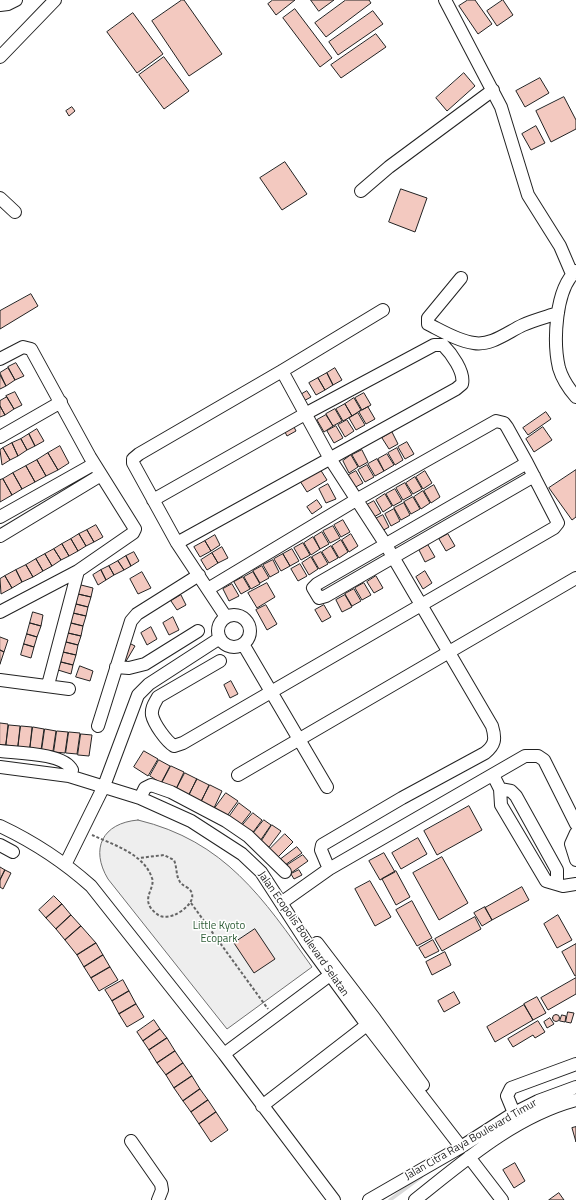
<!DOCTYPE html>
<style>
body{margin:0}
canvas{display:block;background:#fff}
</style>
<canvas width="576" height="1200"></canvas>
<script>
const g = document.querySelector('canvas').getContext('2d');
g.lineJoin = 'round';
function fill(path, color) { g.fillStyle = color; g.fill(path, 'evenodd'); }
function trace(path, color, width, dash) { g.strokeStyle = color; g.lineWidth = width; g.lineCap = dash ? 'butt' : 'round'; g.setLineDash(dash || []); g.stroke(path); }
function write(font, color, halo, rows, align = 'center') {
  g.font = font + ' "Titillium Web",sans-serif'; g.lineWidth = 3; g.setLineDash([]); g.textBaseline = 'middle'; g.strokeStyle = halo; g.fillStyle = color; for (const [text, x, y, turn = 0] of rows) {
    g.save(); g.translate(x, y); g.rotate((+turn || 0) * Math.PI / 180); g.textAlign = isNaN(turn) ? turn : align; if (halo) g.strokeText(text, 0, 0); g.fillText(text, 0, 0); g.restore();
  }
}
const green = new Path2D(`
 M138 820C225 841 263 898 312 967L227 1029 108 879C90 849 102 823 138 820Z`);
fill(green, '#eee');
trace(green, '#6f6f6f', 1);
trace(new Path2D(`
 M390 1200 421 1177`), '#d9d9d9', 3.5);
const building = new Path2D(`
 M182 0H184L222 54 189 76 152 21Z
 M273 0H295L276 15 268 4Z
 M311 0H334L319 11Z
 M346 0H369L371 3 326 37 315 23Z
 M468 0H475L492 24 478 34 459 6Z
 M503 0 513 15 497 26 487 11Z
 M295 9 332 58 320 67 283 18Z
 M373 11 383 24 338 55 329 42Z
 M133 13 163 54 137 73 107 32Z
 M376 34 386 47 341 78 331 65Z
 M164 57 189 91 164 109 139 75Z
 M464 73 475 86 447 111 436 98Z
 M540 78 549 93 525 107 516 91Z
 M564 97 576 120V129L551 142 536 111Z
 M72 107 75 111 69 116 66 111Z
 M536 126 545 143 531 150 522 134Z
 M285 162 307 194 282 210 260 178Z
 M401 189 427 198 415 232 389 222Z
 M31 294 38 306 0 329V311Z
 M16 363 24 376 15 380 8 367Z
 M8 368 15 380 6 386 0 373Z
 M335 368 342 380 333 385 327 373Z
 M327 373 333 385 325 390 318 378Z
 M0 375 6 386 0 389Z
 M318 378 325 390 316 395 309 383Z
 M307 391 311 397 300 403 297 397Z
 M15 392 22 405 14 409 6 396Z
 M364 393 371 405 362 410 355 398Z
 M7 397 14 409 5 415 0 406V401Z
 M354 398 361 410 352 416 345 404Z
 M345 404 352 416 343 421 336 409Z
 M0 406 5 415 0 417Z
 M368 407 375 419 366 424 359 412Z
 M335 409 342 421 333 426 326 414Z
 M546 412 551 419 528 435 523 428Z
 M358 413 365 425 356 430 349 418Z
 M326 415 333 426 324 432 317 420Z
 M347 420 354 431 345 437 338 425Z
 M336 426 343 438 334 443 327 431Z
 M294 427 296 431 287 436 285 432Z
 M543 427 552 440 534 452 526 439Z
 M37 429 44 441 35 446 29 434Z
 M392 432 398 444 389 449 382 438Z
 M29 434 35 446 27 450 21 439Z
 M21 439 27 450 18 456 12 443Z
 M407 442 414 454 405 459 398 447Z
 M12 443 18 456 10 460 3 448Z
 M60 446 69 463 58 470 48 453Z
 M3 448 10 460 2 465 0 450Z
 M397 448 403 460 395 465 388 453Z
 M362 450 368 462 359 467 352 455Z
 M48 453 58 470 46 476 37 460Z
 M387 454 394 465 384 471 378 459Z
 M351 455 358 467 349 473 343 461Z
 M377 459 384 471 375 476 368 464Z
 M37 460 46 476 35 482 26 466Z
 M367 465 374 477 365 482 358 470Z
 M26 466 35 482 22 489 13 473Z
 M320 469 327 480 307 492 300 481Z
 M576 470V517L572 520 549 488Z
 M356 471 363 483 354 488 347 476Z
 M425 471 432 483 423 489 416 477Z
 M13 473 22 489 12 495 3 479Z
 M415 477 422 489 413 494 406 483Z
 M3 479 12 495 0 502V480Z
 M405 483 412 495 403 500 396 488Z
 M328 484 336 499 326 503 319 489Z
 M434 485 440 497 431 503 424 491Z
 M395 489 402 501 393 506 386 494Z
 M423 491 430 503 421 509 414 497Z
 M385 494 392 506 383 512 376 500Z
 M413 497 420 509 411 514 404 502Z
 M317 500 322 507 312 514 307 507Z
 M374 501 381 513 372 518 365 506Z
 M404 503 410 515 401 520 394 508Z
 M394 509 400 521 391 526 385 514Z
 M383 515 389 527 380 532 373 520Z
 M343 520 350 532 341 537 334 525Z
 M96 525 103 537 94 542 87 530Z
 M333 526 340 538 330 543 323 531Z
 M87 530 94 542 86 546 79 534Z
 M322 532 329 544 320 549 314 537Z
 M79 534 86 546 78 551 71 539Z
 M351 534 358 546 349 552 342 540Z
 M448 534 455 546 446 551 439 539Z
 M215 535 220 545 211 551 205 541Z
 M313 537 320 549 311 555 304 543Z
 M71 539 78 551 69 556 62 544Z
 M341 540 348 552 339 558 332 546Z
 M205 541 211 551 200 557 194 547Z
 M303 543 310 555 301 560 294 548Z
 M62 544 69 556 61 560 54 549Z
 M428 545 435 557 425 562 419 550Z
 M331 546 338 558 329 563 322 552Z
 M222 547 228 558 218 563 212 553Z
 M54 549 61 560 52 566 45 554Z
 M292 549 299 561 290 566 283 554Z
 M134 552 139 561 131 566 126 556Z
 M321 552 328 564 319 569 312 557Z
 M212 553 218 563 207 570 201 560Z
 M45 554 52 566 43 571 36 559Z
 M283 554 290 566 281 571 274 559Z
 M126 556 131 566 124 570 118 561Z
 M311 557 318 569 309 575 302 563Z
 M36 559 43 571 33 577 26 565Z
 M273 560 279 572 270 577 263 565Z
 M118 561 124 570 114 575 109 566Z
 M300 564 307 576 298 581 291 569Z
 M26 565 33 577 22 582 16 570Z
 M109 566 114 575 106 580 101 570Z
 M262 566 269 578 260 583 253 571Z
 M16 570 22 582 12 588 5 576Z
 M101 570 106 580 98 585 93 575Z
 M425 571 432 583 423 589 416 577Z
 M142 572 151 588 138 594 130 579Z
 M253 572 260 584 251 589 244 577Z
 M5 576 12 588 1 594 0 579Z
 M376 576 383 588 374 593 367 582Z
 M243 577 250 589 241 594 234 582Z
 M267 583 275 597 257 608 248 593Z
 M364 583 371 595 362 600 355 588Z
 M232 584 239 596 229 601 223 589Z
 M81 585 93 588 91 597 78 594Z
 M354 589 361 601 352 606 345 594Z
 M78 594 91 597 88 607 76 604Z
 M181 595 186 605 177 610 171 601Z
 M345 595 352 607 342 612 336 600Z
 M76 604 88 607 86 616 73 613Z
 M266 605 277 624 267 630 256 610Z
 M324 605 331 617 322 622 315 610Z
 M33 612 43 615 41 626 30 623Z
 M73 613 86 616 83 626 71 623Z
 M173 617 179 630 169 635 163 623Z
 M30 623 41 626 37 637 27 634Z
 M71 623 83 626 81 636 68 633Z
 M151 627 157 639 147 645 141 633Z
 M68 633 81 636 78 645 66 642Z
 M27 634 37 637 34 647 24 644Z
 M0 637 8 640 4 652 0 650Z
 M66 642 78 645 76 655 63 652Z
 M129 643 135 646 125 663 119 660Z
 M24 644 34 647 31 658 21 655Z
 M0 650 4 652 0 664Z
 M63 652 76 655 73 665 61 662Z
 M61 662 73 665 71 674 58 670Z
 M80 666 93 671 90 681 76 677Z
 M231 681 238 694 230 698 224 685Z
 M0 723 8 724 6 745H0Z
 M9 725 20 726 18 747 6 745Z
 M21 726 32 727 30 748 18 747Z
 M33 727 44 729 41 750 30 748Z
 M45 729 56 731 53 751 42 750Z
 M57 731 68 732 65 753 54 752Z
 M69 732 80 733 77 754 66 753Z
 M81 734 92 735 89 756 78 755Z
 M144 751 158 759 148 776 134 767Z
 M159 760 170 766 161 783 150 776Z
 M171 766 184 772 176 789 162 783Z
 M185 773 197 779 188 796 176 790Z
 M197 779 209 785 201 802 189 796Z
 M210 785 222 791 214 808 201 802Z
 M226 793 238 801 227 816 215 808Z
 M239 803 251 812 240 826 229 817Z
 M469 806 482 830 437 855 424 831Z
 M253 813 262 820 251 835 241 827Z
 M264 820 271 825 260 841 252 835Z
 M272 825 281 831 269 847 261 842Z
 M285 834 293 842 278 857 270 849Z
 M418 838 427 854 401 869 392 853Z
 M297 847 302 853 285 865 281 859Z
 M384 853 395 872 380 880 369 861Z
 M303 855 308 861 291 873 286 866Z
 M442 857 468 903 439 920 413 873Z
 M0 867 5 870 0 880Z
 M5 870 11 873 3 889 0 887V880Z
 M299 870 302 875 294 879 291 874Z
 M396 871 410 897 396 905 382 879Z
 M370 881 391 917 375 926 355 889Z
 M522 887 529 900 492 920 485 908Z
 M54 896 62 904 46 918 39 910Z
 M412 901 432 938 417 946 396 910Z
 M62 904 71 915 56 929 46 918Z
 M485 907 492 920 482 926 474 913Z
 M71 915 81 926 65 940 56 929Z
 M558 915 572 940 557 948 544 924Z
 M475 917 481 929 442 951 435 939Z
 M81 926 96 943 77 955 65 940Z
 M255 929 275 959 254 973 234 943Z
 M433 940 439 951 425 958 419 948Z
 M96 943 103 955 84 967 77 955Z
 M576 944V976H575L562 952Z
 M445 952 451 965 432 975 426 962Z
 M103 955 110 967 91 978 84 967Z
 M110 967 118 980 99 991 91 978Z
 M576 978V994L548 1010 541 998Z
 M123 980 129 991 112 1001 105 990Z
 M129 991 136 1004 119 1014 112 1001Z
 M454 992 460 1003 444 1012 438 1001Z
 M537 997 546 1013 533 1020 524 1004Z
 M136 1004 144 1017 127 1027 119 1014Z
 M524 1005 533 1020 495 1042 487 1027Z
 M568 1012 574 1013 571 1023 566 1022Z
 M552.5 1018a3.5 3.5 0 1 1 7 0a3.5 3.5 0 1 1-7 0Z
 M562 1015 566 1016 565 1022 560 1021Z
 M550 1018 554 1024 547 1028 544 1022Z
 M154 1020 160 1029 143 1041 137 1032Z
 M538 1021 545 1032 535 1038 533 1035 513 1047 508 1039Z
 M160 1029 167 1038 149 1050 143 1041Z
 M167 1038 175 1051 157 1063 149 1050Z
 M175 1051 183 1063 166 1075 157 1063Z
 M183 1063 192 1076 174 1088 166 1075Z
 M192 1076 200 1089 183 1101 174 1088Z
 M200 1089 208 1100 191 1112 183 1101Z
 M208 1100 216 1112 199 1124 191 1112Z
 M216 1112 228 1130 211 1142 199 1124Z
 M576 1127V1142L572 1128Z
 M515 1163 525 1181 514 1188 503 1170Z
 M559 1193 564 1200H549Z`);
fill(building, '#f3c9c0');
trace(building, '#222', 1);
const minor = new Path2D(`
 M445 0 501 107 528 195 560 246 572 274
 M0 5 8 4 16 0
 M0 57 55 0
 M361 191 389 167 493 90
 M0 198 15 212
 M576 271C555 289 553 342 559 368 562 378 569 389 576 397
 M461 278 428 318V324C442 331 458 341 474 343 491 346 508 332 523 325 534 320 546 317 558 313
 M0 359 23 347 31 349 90 457 135 529 133 533 78 571 48 685
 M282 371 329 457 386 545 492 726C496 739 495 745 485 753L402 798 322 845 321 850 329 869
 M0 437 61 402
 M527 463 317 584 313 588 319 598 326 596 534 476
 M153 500 305 414 434 345H443C451 353 465 372 462 384L456 389 177 543
 M0 517 94 464
 M0 536 101 475
 M208 589 356 500 496 421 504 423 507 427 527 463 558 523 554 528 183 743 174 746C166 741 154 724 152 715 151 707 155 703 158 697L220 661
 M0 612 78 571
 M218 631a16 16 0 1 1 32 0a16 16 0 1 1-32 0Z
 M226 617 177 543 133 463V459L139 454 282 371 383 310
 M243 644 327 787
 M116 667 129 668 145 664 198 631
 M0 680 69 689
 M98 726 131 621 137 614 199 575
 M0 751C18 753 64 753 72 770L69 776
 M0 767 69 776 140 798 191 821 242 854 261 872 307 943 367 1025 461 1147
 M238 775 576 578
 M493 775 500 789 501 805 546 881 563 886 576 884
 M500 789 511 791 516 796 557 870V884
 M140 798 145 788 151 785 171 792 226 821 248 836 285 872
 M0 826C34 842 63 861 91 886L224 1054 334 1200
 M576 833 571 844 576 860
 M0 845 13 852
 M66 863 104 786 138 695 149 684 220 638
 M281 903 329 869 525 756H538L544 760 576 824
 M317 943 375 1019 423 1085
 M224 1054 330 975
 M262 1106 372 1021
 M514 1113 507 1096 511 1088 576 1064
 M131 1141 161 1184 162 1190 158 1200
 M469 1157 502 1200
 M369 1200 461 1147 514 1113 538 1101 576 1087
 M415 1200C463 1162 515 1116 576 1100`);
trace(minor, '#222', 14);
trace(new Path2D(`
 M92 835C114 845 144 854 152 878 156 889 138 900 157 914 161 918 169 917 174 915 184 911 200 898 188 888 184 885 181 885 179 880 176 875 177 867 174 860L164 855 139 858
 M191 903 268 1009`), '#646464', 2, [3, 2]);
trace(minor, '#fff', 12);
write('11px', '#2f5e38', '#fff', [
 ["Little Kyoto",219,926],
 ["Ecopark",219,939]
]);
write('11px', '#222', '#fff', [
 ["Jalan Ecopolis Boulevard Selatan",303,934,55],
 ["Jalan Citra Raya Boulevard Timur",471,1140,-30]
]);
</script>
